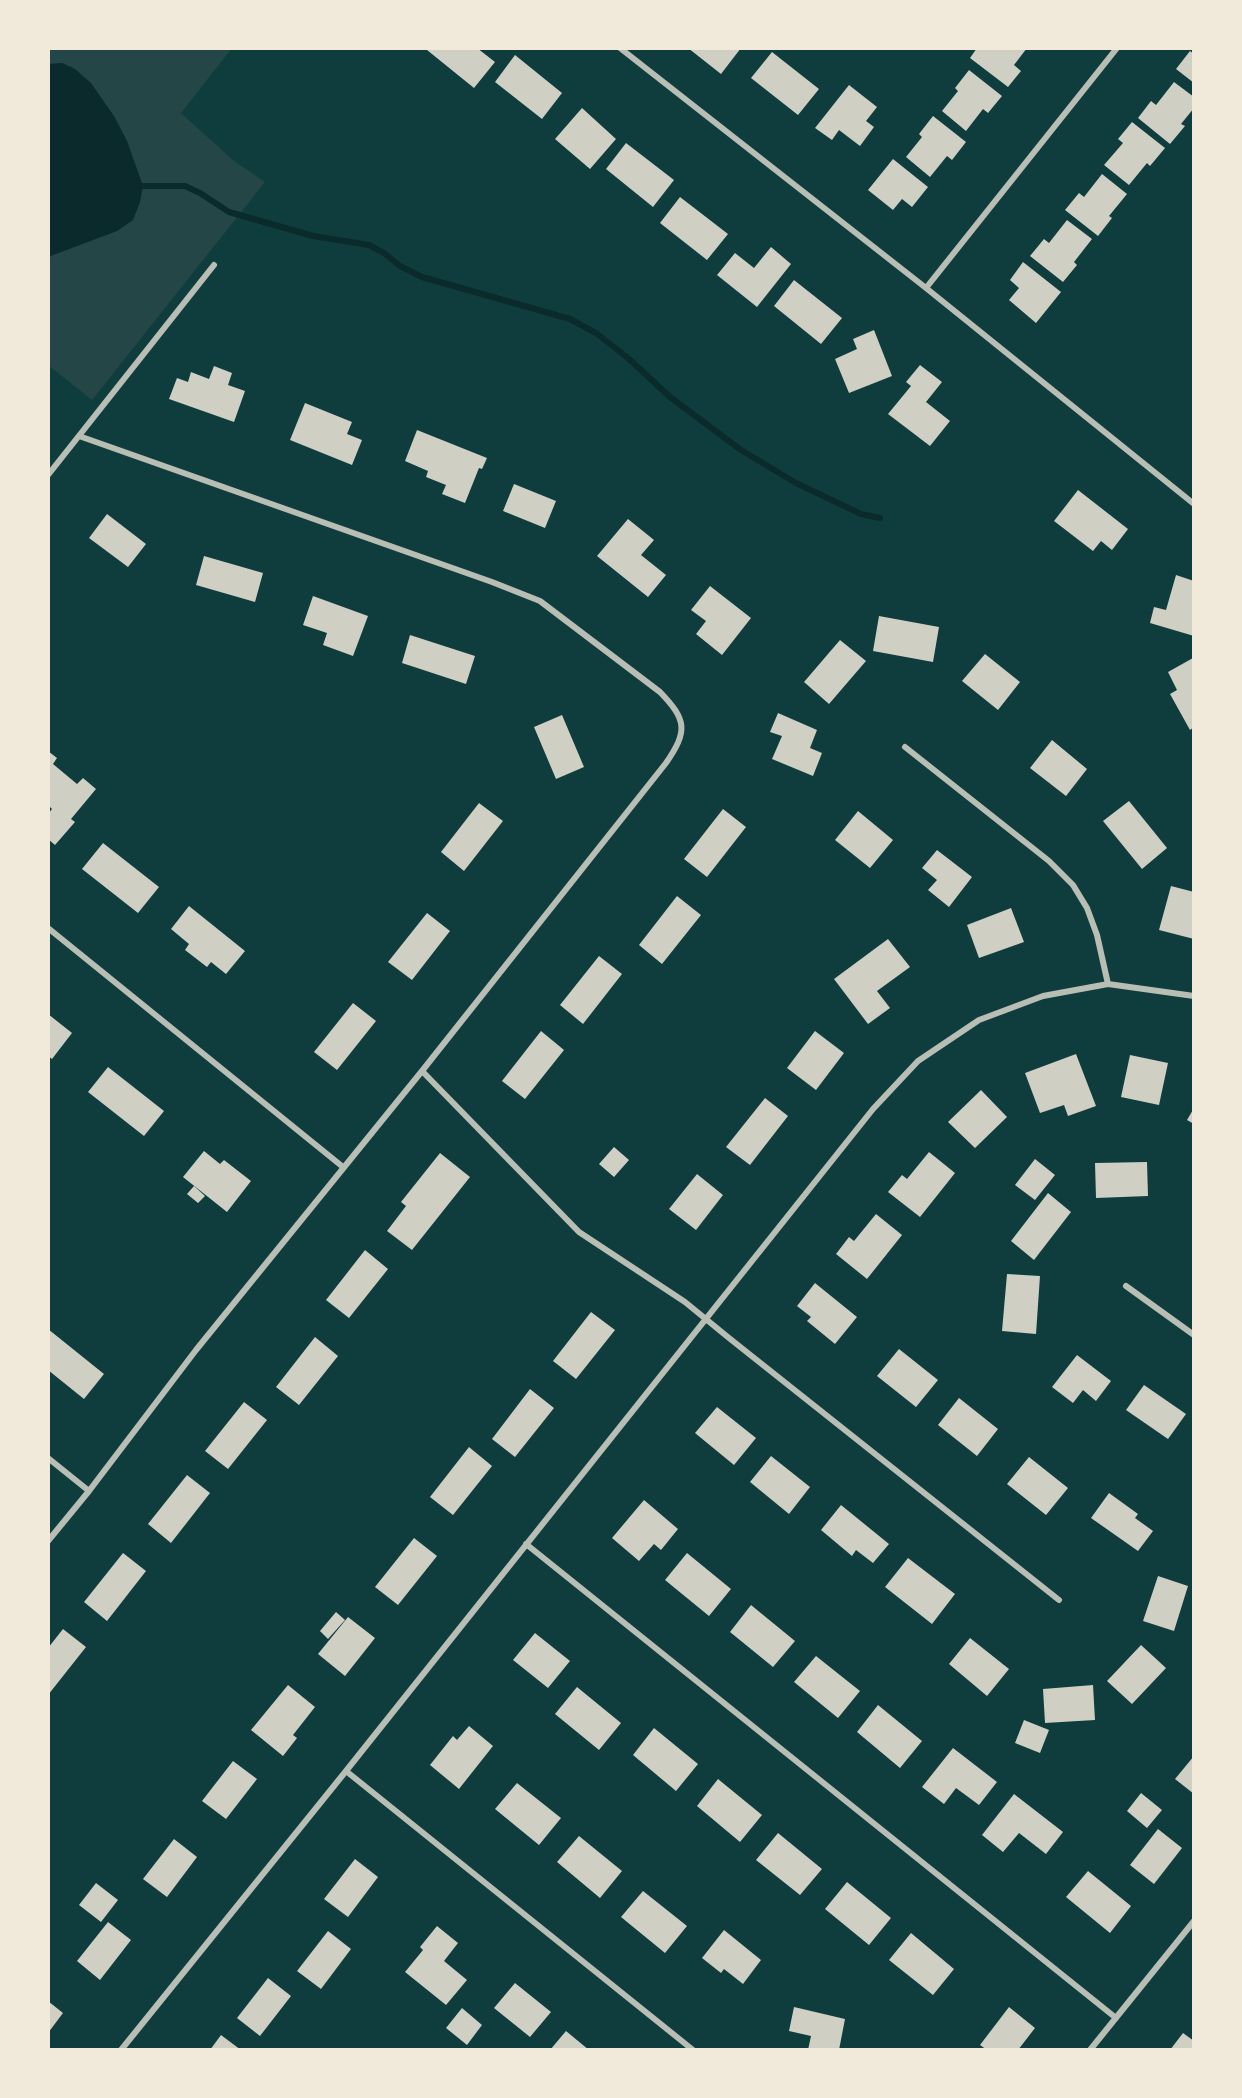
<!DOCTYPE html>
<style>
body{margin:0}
#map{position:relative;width:1242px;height:2098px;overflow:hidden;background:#0f3d3e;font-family:"Golos Text",sans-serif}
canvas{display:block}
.frame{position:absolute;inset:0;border:50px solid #f1e9da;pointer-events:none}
</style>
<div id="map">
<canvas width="1242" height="2098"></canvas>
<div class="frame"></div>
</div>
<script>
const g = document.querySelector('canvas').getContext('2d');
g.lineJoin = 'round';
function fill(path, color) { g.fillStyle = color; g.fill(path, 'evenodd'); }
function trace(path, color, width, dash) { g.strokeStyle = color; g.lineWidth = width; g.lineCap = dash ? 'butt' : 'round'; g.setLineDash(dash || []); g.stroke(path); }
fill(new Path2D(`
 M48 48H232L181 113 234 161 265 182 92 400 48 365Z`), '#244646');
fill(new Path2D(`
 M62 63 75 69 91 83 114 116 127 141 143 186 140 202 133 220 117 231 48 257V64Z`), '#0a2a2b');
trace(new Path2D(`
 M143 186H185L200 193 229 212 313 236 369 245 384 253 400 266 422 277 570 319 596 333 628 358 670 397 741 450 796 483 861 514 880 518`), '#0a2a2b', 6);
fill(new Path2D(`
 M429 48H477L495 62 474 88 427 50Z
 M688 48H741L721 74Z
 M977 48H1027L1014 65 1021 71 1008 87 970 58Z
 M1190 51 1194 54V83L1176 69Z
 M772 52 819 89 798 115 751 78Z
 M515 55 562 93 542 119 495 82Z
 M969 70 1002 96 988 113 983 109 966 131 942 111 958 91 955 88Z
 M1174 82 1194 97V108L1181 124 1185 126 1170 144 1138 118 1151 101 1156 105Z
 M849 85 877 107 866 121 874 127 860 146 839 130 832 140 815 128Z
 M582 108 616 139 590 169 555 139Z
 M933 116 966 142 952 160 947 156 930 177 906 157 922 137 919 134Z
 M1132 122 1165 148 1150 166 1147 163 1129 185 1104 165 1123 143 1118 139Z
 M626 143 674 180 653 207 606 169Z
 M893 159 928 187 912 207 902 199 893 210 868 190Z
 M1102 174 1127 194 1109 216 1112 218 1098 236 1065 210 1079 193 1084 197Z
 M680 197 728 234 707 260 660 223Z
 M1067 220 1092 239 1074 262 1077 265 1063 282 1030 256 1044 239 1049 243Z
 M771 247 791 264 757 307 717 275 735 253 754 268Z
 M1023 262 1061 292 1036 323 1009 300 1019 288 1010 280Z
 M794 280 842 318 821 344 774 306Z
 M874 330 892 376 849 393 835 359 857 349 853 339Z
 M920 365 942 382 926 402 950 421 930 446 888 414 911 386 906 382Z
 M214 366 232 373 228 385 245 391 234 422 169 399 177 378 188 382 191 372 209 379Z
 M305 403 352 422 347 434 362 440 352 465 290 440Z
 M417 430 487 458 482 469 479 468 465 503 442 494 446 485 426 477 428 471 405 461Z
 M514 484 556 501 545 528 503 511Z
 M1078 490 1128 529 1112 550 1101 541 1093 551 1054 521Z
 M107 514 146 544 128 567 89 538Z
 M628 519 654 540 641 555 666 575 648 597 597 556Z
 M204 556 263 573 255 602 196 585Z
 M1176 575 1194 581V636L1150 623 1154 607 1166 610Z
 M710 586 751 618 722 655 696 634 706 621 691 610Z
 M313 596 368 616 353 656 323 645 327 633 303 625Z
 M879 616 939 627 933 662 873 651Z
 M410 635 475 656 466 684 402 663Z
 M840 640 866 661 829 704 804 682Z
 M985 654 1020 682 998 710 962 681Z
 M1193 658 1194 727 1190 730 1170 694 1177 690 1168 672Z
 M778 713 817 730 810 748 822 753 813 776 772 759 782 736 770 732Z
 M562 715 584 767 556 779 534 727Z
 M1052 740 1087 769 1066 796 1030 768Z
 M48 751 57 758 53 764 77 784 83 778 96 789 71 819 75 822 55 845 48 839V814L52 809 48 805Z
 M1129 801 1167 848 1142 869 1103 821Z
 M479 803 503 821 464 871 441 852Z
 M723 809 746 827 707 877 684 859Z
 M858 811 893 840 870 868 835 840Z
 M103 843 159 887 138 913 82 869Z
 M937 850 972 877 949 907 928 890 937 880 922 868Z
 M1171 886 1194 892V939L1159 930Z
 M677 896 701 915 662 964 639 945Z
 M189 906 245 951 226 974 211 962 207 967 185 950 189 944 171 929Z
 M1011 908 1024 942 979 958 967 925Z
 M427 913 450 931 412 980 388 962Z
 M888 939 910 967 877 991 890 1008 868 1024 834 979Z
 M599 956 622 974 583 1024 560 1005Z
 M353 1003 376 1021 337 1070 314 1052Z
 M48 1014 72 1033 52 1059 48 1056Z
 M541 1031 564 1050 525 1099 502 1081Z
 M815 1031 844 1053 816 1090 787 1068Z
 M1076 1054 1096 1106 1068 1116 1064 1105 1040 1113 1025 1073Z
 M1130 1055 1168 1063 1159 1105 1121 1097Z
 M108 1067 164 1111 144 1136 88 1092Z
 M981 1090 1007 1117 975 1148 948 1122Z
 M765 1098 788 1116 750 1165 726 1147Z
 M1194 1108V1124L1187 1120Z
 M614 1147 629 1160 614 1177 599 1164Z
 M204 1151 220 1164 224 1160 251 1181 227 1212 183 1177Z
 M929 1152 955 1173 920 1217 888 1192 902 1175 907 1179Z
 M440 1153 470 1177 412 1250 387 1231 406 1206 401 1202Z
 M1035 1159 1055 1175 1035 1200 1015 1185Z
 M1147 1162 1148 1196 1096 1198 1095 1163Z
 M697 1174 723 1195 696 1230 669 1209Z
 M194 1186 205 1196 198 1203 187 1194Z
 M1048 1193 1071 1212 1034 1260 1011 1241Z
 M876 1214 902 1235 867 1279 836 1254 849 1237 854 1241Z
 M365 1250 388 1269 349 1318 326 1300Z
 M1007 1274 1040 1276 1036 1334 1002 1331Z
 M815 1283 857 1317 835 1344 807 1321 811 1317 797 1306Z
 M591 1312 615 1330 576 1379 553 1361Z
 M48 1329 104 1374 84 1399 48 1370Z
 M315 1337 338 1356 299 1405 276 1387Z
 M899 1349 938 1380 916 1407 877 1376Z
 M1077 1355 1111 1381 1096 1401 1083 1390 1073 1403 1052 1387Z
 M1144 1385 1186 1414 1168 1439 1126 1410Z
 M530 1389 554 1408 515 1457 492 1439Z
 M959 1398 998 1429 977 1456 938 1425Z
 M244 1402 267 1420 228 1469 205 1451Z
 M717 1407 756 1438 734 1465 695 1433Z
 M469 1447 492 1466 453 1515 430 1497Z
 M771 1456 810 1487 789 1514 750 1482Z
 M1029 1457 1068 1488 1046 1515 1007 1484Z
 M187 1475 210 1493 171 1543 148 1524Z
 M1109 1493 1138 1514 1135 1518 1153 1531 1138 1551 1091 1518Z
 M644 1500 678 1529 661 1550 654 1544 639 1561 612 1538Z
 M841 1505 889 1544 873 1563 856 1550 852 1556 821 1530Z
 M414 1538 437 1556 398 1605 375 1587Z
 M123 1553 146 1571 107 1621 84 1602Z
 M687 1553 731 1589 709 1616 665 1580Z
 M908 1558 955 1594 932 1624 885 1587Z
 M1158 1576 1188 1586 1174 1631 1143 1621Z
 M751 1605 795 1641 773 1667 730 1632Z
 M336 1612 345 1620 328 1639 320 1631Z
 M348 1617 375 1638 345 1676 318 1654Z
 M63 1629 86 1647 48 1695V1648Z
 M535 1633 570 1661 548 1688 513 1660Z
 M970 1638 1009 1669 987 1696 949 1664Z
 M1141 1645 1166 1668 1132 1704 1107 1681Z
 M816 1656 860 1691 838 1718 794 1682Z
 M288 1685 315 1707 293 1735 297 1738 283 1756 251 1730Z
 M1093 1685 1095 1720 1045 1723 1043 1689Z
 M577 1687 621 1723 599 1750 555 1714Z
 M878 1705 922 1741 900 1768 857 1732Z
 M1024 1720 1049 1730 1040 1753 1015 1743Z
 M469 1726 493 1746 459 1789 430 1765 453 1736 457 1740Z
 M654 1728 698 1764 676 1791 633 1755Z
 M953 1748 997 1782 979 1805 956 1788 944 1804 922 1787Z
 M1194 1756V1794L1175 1779Z
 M233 1761 257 1779 226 1819 202 1801Z
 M718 1779 762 1815 740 1842 697 1806Z
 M517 1783 561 1818 539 1845 495 1809Z
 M1141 1793 1162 1810 1147 1828 1127 1811Z
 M1014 1794 1063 1832 1046 1854 1019 1833 1003 1852 982 1835Z
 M1158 1829 1182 1848 1154 1884 1130 1865Z
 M778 1833 822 1869 800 1895 756 1860Z
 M579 1836 622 1871 600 1898 557 1862Z
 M174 1839 197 1857 167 1897 143 1879Z
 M355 1859 378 1877 348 1917 324 1899Z
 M1088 1871 1131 1906 1110 1933 1066 1897Z
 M847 1882 891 1918 869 1945 825 1909Z
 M96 1883 118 1900 101 1922 79 1905Z
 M643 1891 687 1926 665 1953 621 1917Z
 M108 1922 131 1940 100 1980 77 1961Z
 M437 1926 458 1943 444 1961 467 1980 446 2005 405 1972 423 1950 420 1947Z
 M724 1930 761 1960 743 1984 724 1969 721 1973 702 1958Z
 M328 1931 351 1949 321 1989 297 1971Z
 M911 1933 954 1969 933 1995 889 1960Z
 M268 1978 291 1996 260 2036 237 2018Z
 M515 1983 551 2012 530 2037 494 2008Z
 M48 2001 63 2013 48 2033Z
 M794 2007 845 2019 839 2050H808L811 2036 789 2031Z
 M1009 2007 1035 2028 1018 2050H987L980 2045Z
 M462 2008 482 2025 467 2045 446 2028Z
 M566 2031 589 2050H550Z
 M1183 2033 1194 2041V2050H1170Z
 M221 2035 241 2050H210Z`), '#cfcfc3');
trace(new Path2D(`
 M620 48 926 288 1194 504
 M926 288 1117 48
 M48 475 214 265
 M905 747 1049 861 1073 885 1087 908 1097 935 1108 984
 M48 928 343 1167
 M422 1071 579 1232 685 1302 729 1338 1059 1600
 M1126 1286 1194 1335
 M48 1458 89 1491
 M48 1541 89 1491 196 1350 422 1071 666 763C688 731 687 720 660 692L540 601 492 582 79 436
 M526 1544 1116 2018
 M346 1771 693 2050
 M121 2050 346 1771 873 1109 918 1061 979 1020 1043 996 1108 984 1194 996
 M1090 2050 1194 1921`), '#b8beb3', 6);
</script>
